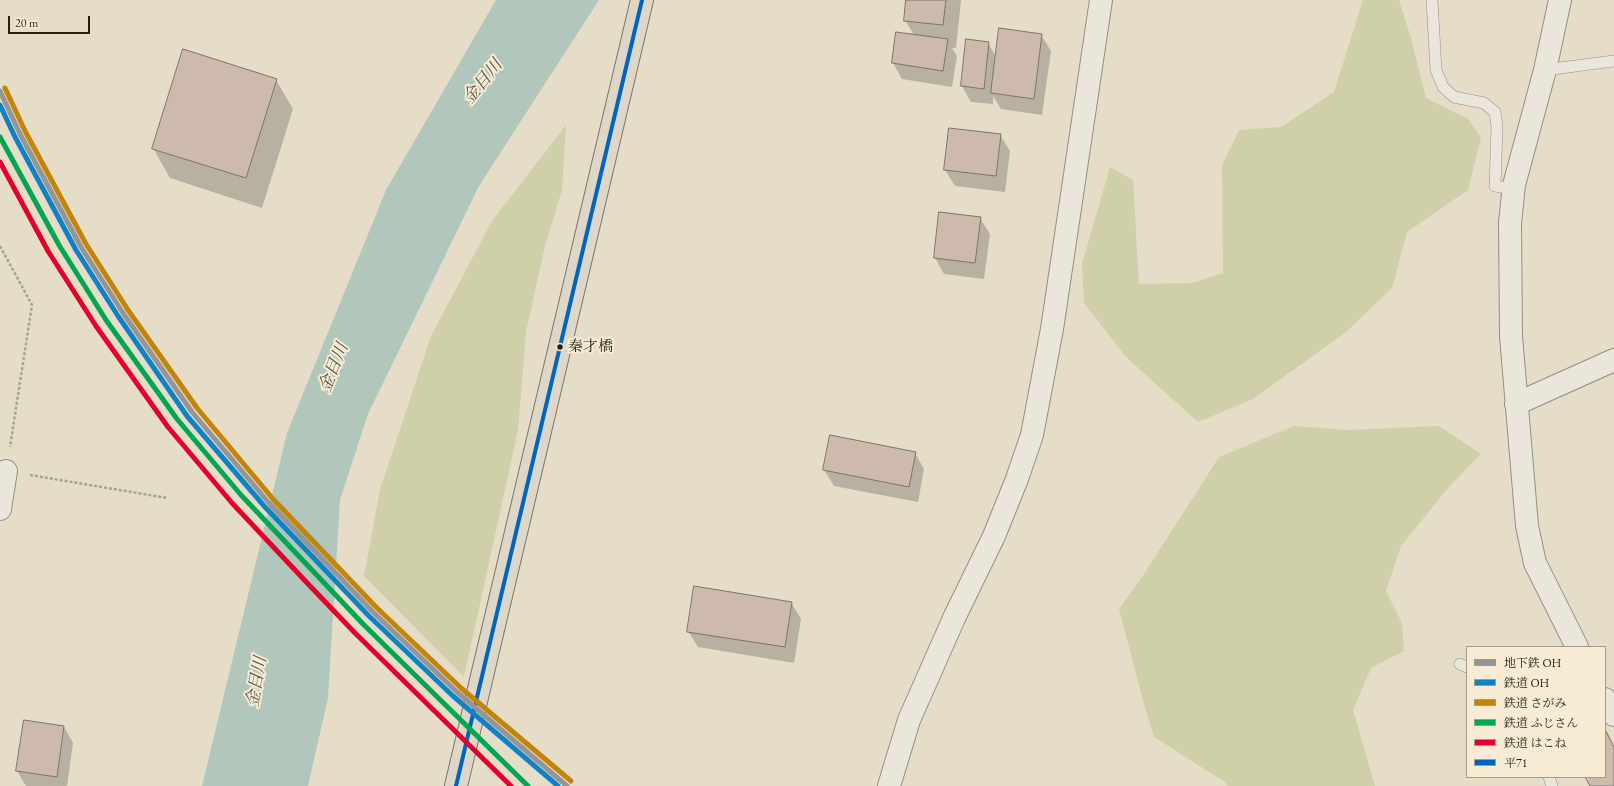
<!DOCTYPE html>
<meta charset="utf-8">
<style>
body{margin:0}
#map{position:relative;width:1614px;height:786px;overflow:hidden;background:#e6ddc9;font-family:"EB Garamond","Noto Serif JP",serif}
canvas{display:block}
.legend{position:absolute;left:1466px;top:646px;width:140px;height:132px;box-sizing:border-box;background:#f7ecd3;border:1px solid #a59987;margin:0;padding:5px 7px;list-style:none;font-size:12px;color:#2a1c14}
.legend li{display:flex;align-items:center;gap:8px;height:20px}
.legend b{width:20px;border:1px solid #a59987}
.scale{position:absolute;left:8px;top:16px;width:82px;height:18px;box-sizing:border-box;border:2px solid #2a1c14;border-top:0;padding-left:5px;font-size:12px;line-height:14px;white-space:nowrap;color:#2a1c14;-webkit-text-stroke:3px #f7ecd3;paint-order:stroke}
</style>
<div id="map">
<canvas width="1614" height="786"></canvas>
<ul class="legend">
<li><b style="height:5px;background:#939598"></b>地下鉄 OH</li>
<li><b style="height:5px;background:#0d82c7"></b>鉄道 OH</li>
<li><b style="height:5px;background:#c48405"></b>鉄道 さがみ</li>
<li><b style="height:5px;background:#00a651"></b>鉄道 ふじさん</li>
<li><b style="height:5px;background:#e4002b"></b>鉄道 はこね</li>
<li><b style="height:5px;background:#0065bd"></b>平71</li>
</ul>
<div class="scale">20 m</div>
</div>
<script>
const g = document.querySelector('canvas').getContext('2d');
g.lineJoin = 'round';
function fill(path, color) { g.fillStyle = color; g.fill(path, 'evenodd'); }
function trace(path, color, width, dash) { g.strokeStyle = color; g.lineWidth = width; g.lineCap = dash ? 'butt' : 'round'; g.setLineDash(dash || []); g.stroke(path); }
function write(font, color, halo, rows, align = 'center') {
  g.font = font + ' "EB Garamond","Noto Serif JP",serif'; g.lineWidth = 4; g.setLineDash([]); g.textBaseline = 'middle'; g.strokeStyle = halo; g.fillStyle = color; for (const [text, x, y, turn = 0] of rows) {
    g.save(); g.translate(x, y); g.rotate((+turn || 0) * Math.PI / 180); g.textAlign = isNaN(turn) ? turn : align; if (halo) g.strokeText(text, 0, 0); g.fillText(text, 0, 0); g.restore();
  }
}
fill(new Path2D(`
 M1363 0H1399L1410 35 1426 98 1468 119 1481 138 1468 190 1407 232 1392 288 1346 332 1253 399 1198 422 1126 357 1084 303 1082 264 1110 167 1133 180 1139 284 1192 283 1223 273 1222 165 1239 130 1281 127 1334 92Z
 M566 125 562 190 545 246 526 332 518 430 464 677 364 576 380 490 431 336 492 221Z
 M1294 426 1347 430 1439 426 1481 454 1448 488 1401 546 1386 591 1402 623 1404 651 1371 668 1353 710 1375 786H1227L1225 782 1154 737 1145 708 1119 609 1144 574 1219 457Z`), '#cfcfa9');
fill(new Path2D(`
 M496 0H599L479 186 368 414 340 500 328 698 308 786H202L287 433 386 190Z`), '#b2c7bb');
fill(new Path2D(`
 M907 0H961L956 48H952L957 56 952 87 902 79 893 63 914 35 905 20Z
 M1041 35 1051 51 1042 115 1001 109 993 96V104L971 102 962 86 988 43 996 57Z
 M276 80 293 109 262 208 170 178 153 148Z
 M1000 135 1010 151 1005 192 955 186 945 170Z
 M980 218 990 234 984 279 944 274 935 258Z
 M915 453 924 469 918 502 834 486 824 470Z
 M791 602 801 619 794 663 698 647 688 631Z
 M25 721 64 727 73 743 67 786H26L17 771Z
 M1605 728 1614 744 1609 736H1607L1614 749V786H1591L1586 777H1605Z`), '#0003');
const building = new Path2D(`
 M906 0H946L943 25 904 21Z
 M999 28 1042 34 1034 99 991 93Z
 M896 32 948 39 943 71 892 63Z
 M966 39 989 42 984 89 961 86Z
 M183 49 277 79 246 178 152 149Z
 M949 128 1001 134 996 176 944 170Z
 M939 212 981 217 975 263 934 258Z
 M830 435 916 452 909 487 823 470Z
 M694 586 792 602 785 647 687 632Z
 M24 720 64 726 57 777 16 771Z
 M1605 730 1614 747V786H1590L1585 777H1605Z`);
fill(building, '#cdbaad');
trace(building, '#7b7469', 1);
const service = new Path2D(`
 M1432 0 1436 70 1443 87 1454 97 1484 103 1495 112 1497 127 1495 186 1514 189
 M1545 70 1614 61
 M1460 664 1467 667
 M1549 777 1552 786`);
const minor = new Path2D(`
 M1560 0 1545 70 1514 185 1510 223 1511 336 1527 526 1535 563 1577 647
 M1516 404 1614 360
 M0 509 6 471
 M1605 699 1614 715`);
const tertiary = new Path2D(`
 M889 786 909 720 955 616 994 536 1017 479 1032 435 1052 329 1101 0`);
const primary = new Path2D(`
 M456 786 642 0`);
trace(service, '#958e82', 12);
trace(minor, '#958e82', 24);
trace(tertiary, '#958e82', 24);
trace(primary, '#7b7469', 24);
trace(new Path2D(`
 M0 246 32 305 10 447
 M30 475 167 498`), '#a6a299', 2.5, [3, 2]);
trace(service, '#eae6dc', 11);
trace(minor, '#eae6dc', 22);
trace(tertiary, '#eae6dc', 22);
trace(primary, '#ded6c6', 22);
trace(new Path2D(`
 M456 786 642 0`), '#0065bd', 4);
trace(new Path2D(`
 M0 105 15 137 76 250 118 316 187 416 265 507 369 616 453 696 558 786`), '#0d82c7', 5);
trace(new Path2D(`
 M5 88 25 131 86 244 128 310 197 408 273 499 377 608 461 688 571 781`), '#c48405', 5);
trace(new Path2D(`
 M0 137 59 245 106 320 177 419 241 495 363 624 528 786`), '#00a651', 5);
trace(new Path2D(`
 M0 162 48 251 96 326 168 427 232 503 311 587 355 633 511 786`), '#e4002b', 5);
trace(new Path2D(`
 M0 91 20 134 81 247 123 313 192 412 269 503 373 612 457 692 567 786`), '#939598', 5);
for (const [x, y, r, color] of [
 [560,347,3.5,"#2a1c14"]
]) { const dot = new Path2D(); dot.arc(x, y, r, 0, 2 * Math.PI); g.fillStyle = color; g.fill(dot); trace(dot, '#f7ecd3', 1.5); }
write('15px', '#2a1c14', '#f7ecd3', [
 ["秦才橋",568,347]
], 'left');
write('italic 17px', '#52544c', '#f7ecd3', [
 ["金目川",483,82,-51],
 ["金目川",334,368,-68],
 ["金目川",257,682,-80]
]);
</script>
